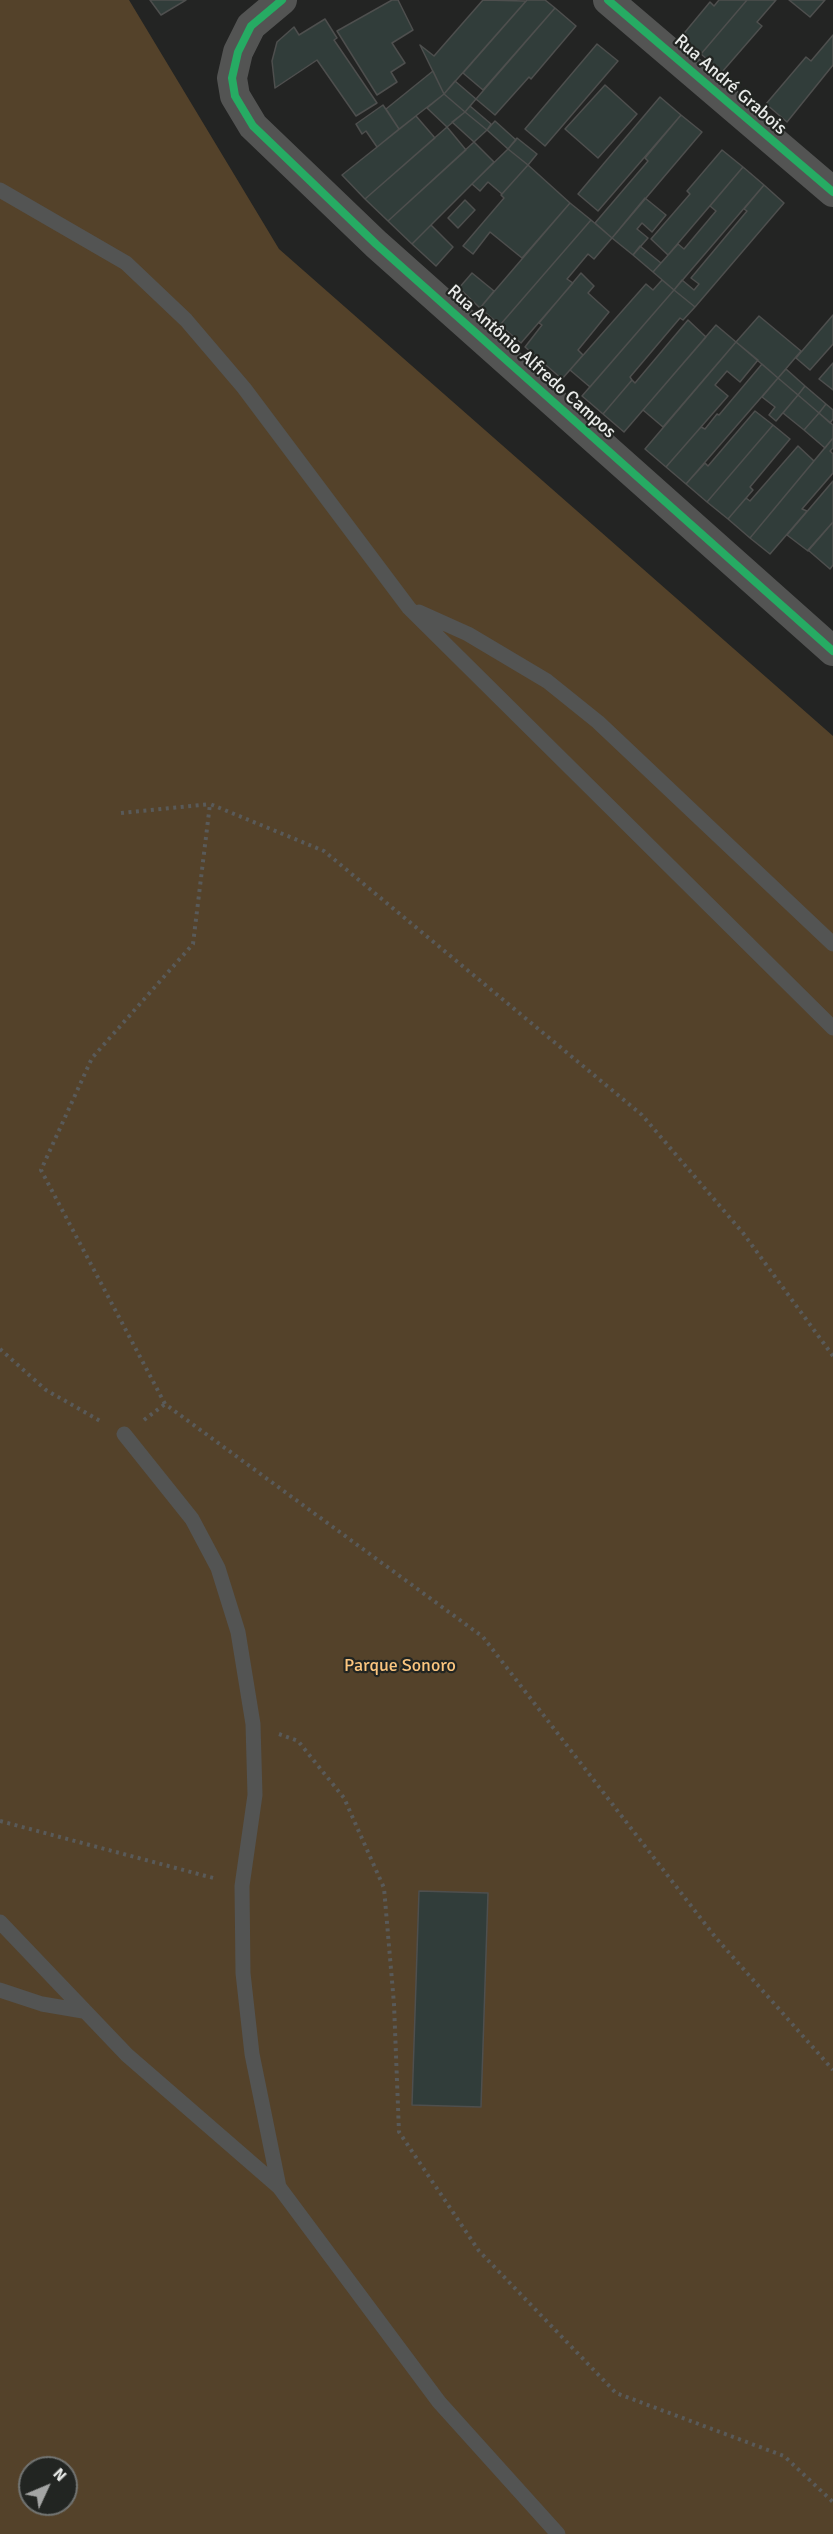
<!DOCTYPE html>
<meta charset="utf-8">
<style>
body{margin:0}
#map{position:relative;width:833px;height:2534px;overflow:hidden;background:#232423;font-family:Signika,sans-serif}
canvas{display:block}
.north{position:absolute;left:18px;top:2456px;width:60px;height:60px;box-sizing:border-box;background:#222522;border:2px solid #727472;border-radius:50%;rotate:46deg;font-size:16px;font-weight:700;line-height:24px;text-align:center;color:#e9ebe9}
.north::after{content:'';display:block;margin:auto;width:21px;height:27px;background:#a4a5a4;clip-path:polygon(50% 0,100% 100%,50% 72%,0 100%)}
</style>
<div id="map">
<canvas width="833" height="2534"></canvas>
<div class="north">N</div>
</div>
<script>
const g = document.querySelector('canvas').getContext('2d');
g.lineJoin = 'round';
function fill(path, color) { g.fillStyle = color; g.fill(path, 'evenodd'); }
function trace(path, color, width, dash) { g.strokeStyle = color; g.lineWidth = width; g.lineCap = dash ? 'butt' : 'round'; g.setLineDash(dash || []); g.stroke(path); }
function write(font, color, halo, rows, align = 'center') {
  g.font = font + ' Signika,sans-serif'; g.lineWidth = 4.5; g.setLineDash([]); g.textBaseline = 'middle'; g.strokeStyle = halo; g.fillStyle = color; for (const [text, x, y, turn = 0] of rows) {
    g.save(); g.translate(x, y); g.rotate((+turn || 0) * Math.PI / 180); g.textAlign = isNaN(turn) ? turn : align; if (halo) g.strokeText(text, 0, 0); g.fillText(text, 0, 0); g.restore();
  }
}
fill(new Path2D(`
 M0 0H129L279 249 833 736V2534H0ZM30 2468H66V2504H30Z`), '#54422a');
const building = new Path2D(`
 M150 0H186L161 15Z
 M392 0H398L413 30 392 43 405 63 391 72 397 82 377 95 337 31Z
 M483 0 526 1 444 94 420 45 434 56Z
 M545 0 555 8 483 90 463 73 527 0Z
 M719 0H747L701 54 681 37 710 2 714 6Z
 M747 0H776L757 22 762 26 722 72 701 54Z
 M789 0H825L810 17Z
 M555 8 576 26 531 79 529 77 495 115 476 99Z
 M325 19 337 38 334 40 377 103 356 116 317 60 275 88 272 61 277 42 294 27 299 35Z
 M833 35V65L787 122 766 104 806 57 811 61Z
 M597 44 618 61 545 146 525 129Z
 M433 71 444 94 399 129 386 109Z
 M455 81 476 99 465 112 444 94Z
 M605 85 637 114 598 158 565 129Z
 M444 94 465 112 447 127 427 108Z
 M660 97 681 115 598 211 578 194Z
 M383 105 399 129 377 147 366 131 362 134 356 124Z
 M470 106 491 124 487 130 465 112Z
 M465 112 487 130 474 142 452 122Z
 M681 115 702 132 612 238 595 223 648 161 645 158Z
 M416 116 435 138 365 199 342 175Z
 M495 121 516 140 508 149 487 130Z
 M447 127 466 150 388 221 365 199Z
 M517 138 537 154 528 165 508 149Z
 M474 142 494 162 412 244 388 221Z
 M508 149 528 165 502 194 488 182 480 191 472 184Z
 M722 150 743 167 668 255 651 239 690 194 687 191Z
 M528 165 570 203 522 258 490 232 473 254 463 246 504 198 501 195Z
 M743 167 764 185 674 290 653 272 678 244 684 249 716 211 710 206Z
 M764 185 784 203 695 307 674 290 682 280 694 290 699 284 691 278 747 211 744 209Z
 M645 198 666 215 652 232 642 223 637 229 648 238 633 255 612 238Z
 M465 200 475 210 458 228 448 218Z
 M570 203 591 220 500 325 480 308Z
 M591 220 612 238 594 259 588 254 567 279 573 283 521 343 500 325Z
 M431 225 453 247 436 266 412 244Z
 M640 246 661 263 653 272 633 255Z
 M472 273 494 291 480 308 459 288Z
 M581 273 594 286 588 293 609 312 578 350 583 355 562 379 525 347 542 325 539 323Z
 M662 280 674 290 590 387 570 370 646 284 653 290Z
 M674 290 695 307 683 320 680 318 630 377 632 380 603 414 582 396Z
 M833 315V344L810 370 796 358Z
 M759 316 801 351 778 378 736 342Z
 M688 320 706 337 624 432 603 414 632 380 635 383Z
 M716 325 736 342 663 427 643 410Z
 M736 342 758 360 740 382 727 371 715 385 728 396 666 467 645 449Z
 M833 363V390L819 379Z
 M762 364 778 378 686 484 666 467 701 427 705 429 717 414 719 415Z
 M786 369 805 386 798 395 778 378Z
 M778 378 798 395 776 421 769 415 775 407 762 397Z
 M805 386 826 404 819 413 798 395Z
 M798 395 819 413 804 430 783 413Z
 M826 404 833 410V419L830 423 819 413Z
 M755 411 773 425 707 502 686 484 705 463 708 466Z
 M819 413 833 425V438L825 448 804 430Z
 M773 425 790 439 750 487 753 490 728 519 707 502Z
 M833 438V448L830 451 833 454V473L802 509 807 511 770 554 750 538Z
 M798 446 814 461 750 538 728 519 746 498 750 501Z
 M833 481V522L808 551 787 535Z
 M833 522V565L830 569 808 550Z
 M419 1891 488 1893 481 2107 412 2105Z`);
fill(building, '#313d3a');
trace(building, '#4e4f4e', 1.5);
trace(new Path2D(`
 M121 813 210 804
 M0 1349 46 1390 102 1422
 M833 1356 743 1233 642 1115 324 851 210 804 193 944 92 1058 41 1170 165 1404 483 1637 716 1938 833 2070
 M144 1420 165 1404
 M279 1734 298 1741 344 1798 384 1888 394 2004 399 2132 479 2251 616 2393 784 2456 833 2502
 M0 1821 217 1879`), '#595a59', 4, [3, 4.5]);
trace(new Path2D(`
 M0 190 126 263 186 320 244 388 409 608 833 1028
 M419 612 468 634 547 681 598 722 833 944
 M124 1434 192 1519 218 1568 238 1632 253 1724 255 1795 242 1886 243 1973 252 2054 279 2187
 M0 1922 127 2055 279 2187 439 2402 558 2534
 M0 1990 42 2004 83 2011`), '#535453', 15);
trace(new Path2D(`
 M282 0 251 26 238 52 232 78 235 96 253 126 376 244 833 651
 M608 0 833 192`), '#535453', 30);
trace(new Path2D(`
 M282 0 251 26 238 52 232 78 235 96 253 126 376 244 833 651
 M608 0 833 192`), '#26ab63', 8);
write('18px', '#e9ebe9', '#222522', [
 ["Rua André Grabois",730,85,41],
 ["Rua Antônio Alfredo Campos",531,362,42]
]);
write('18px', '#fcc67f', '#222522', [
 ["Parque Sonoro",400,1666]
]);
</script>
